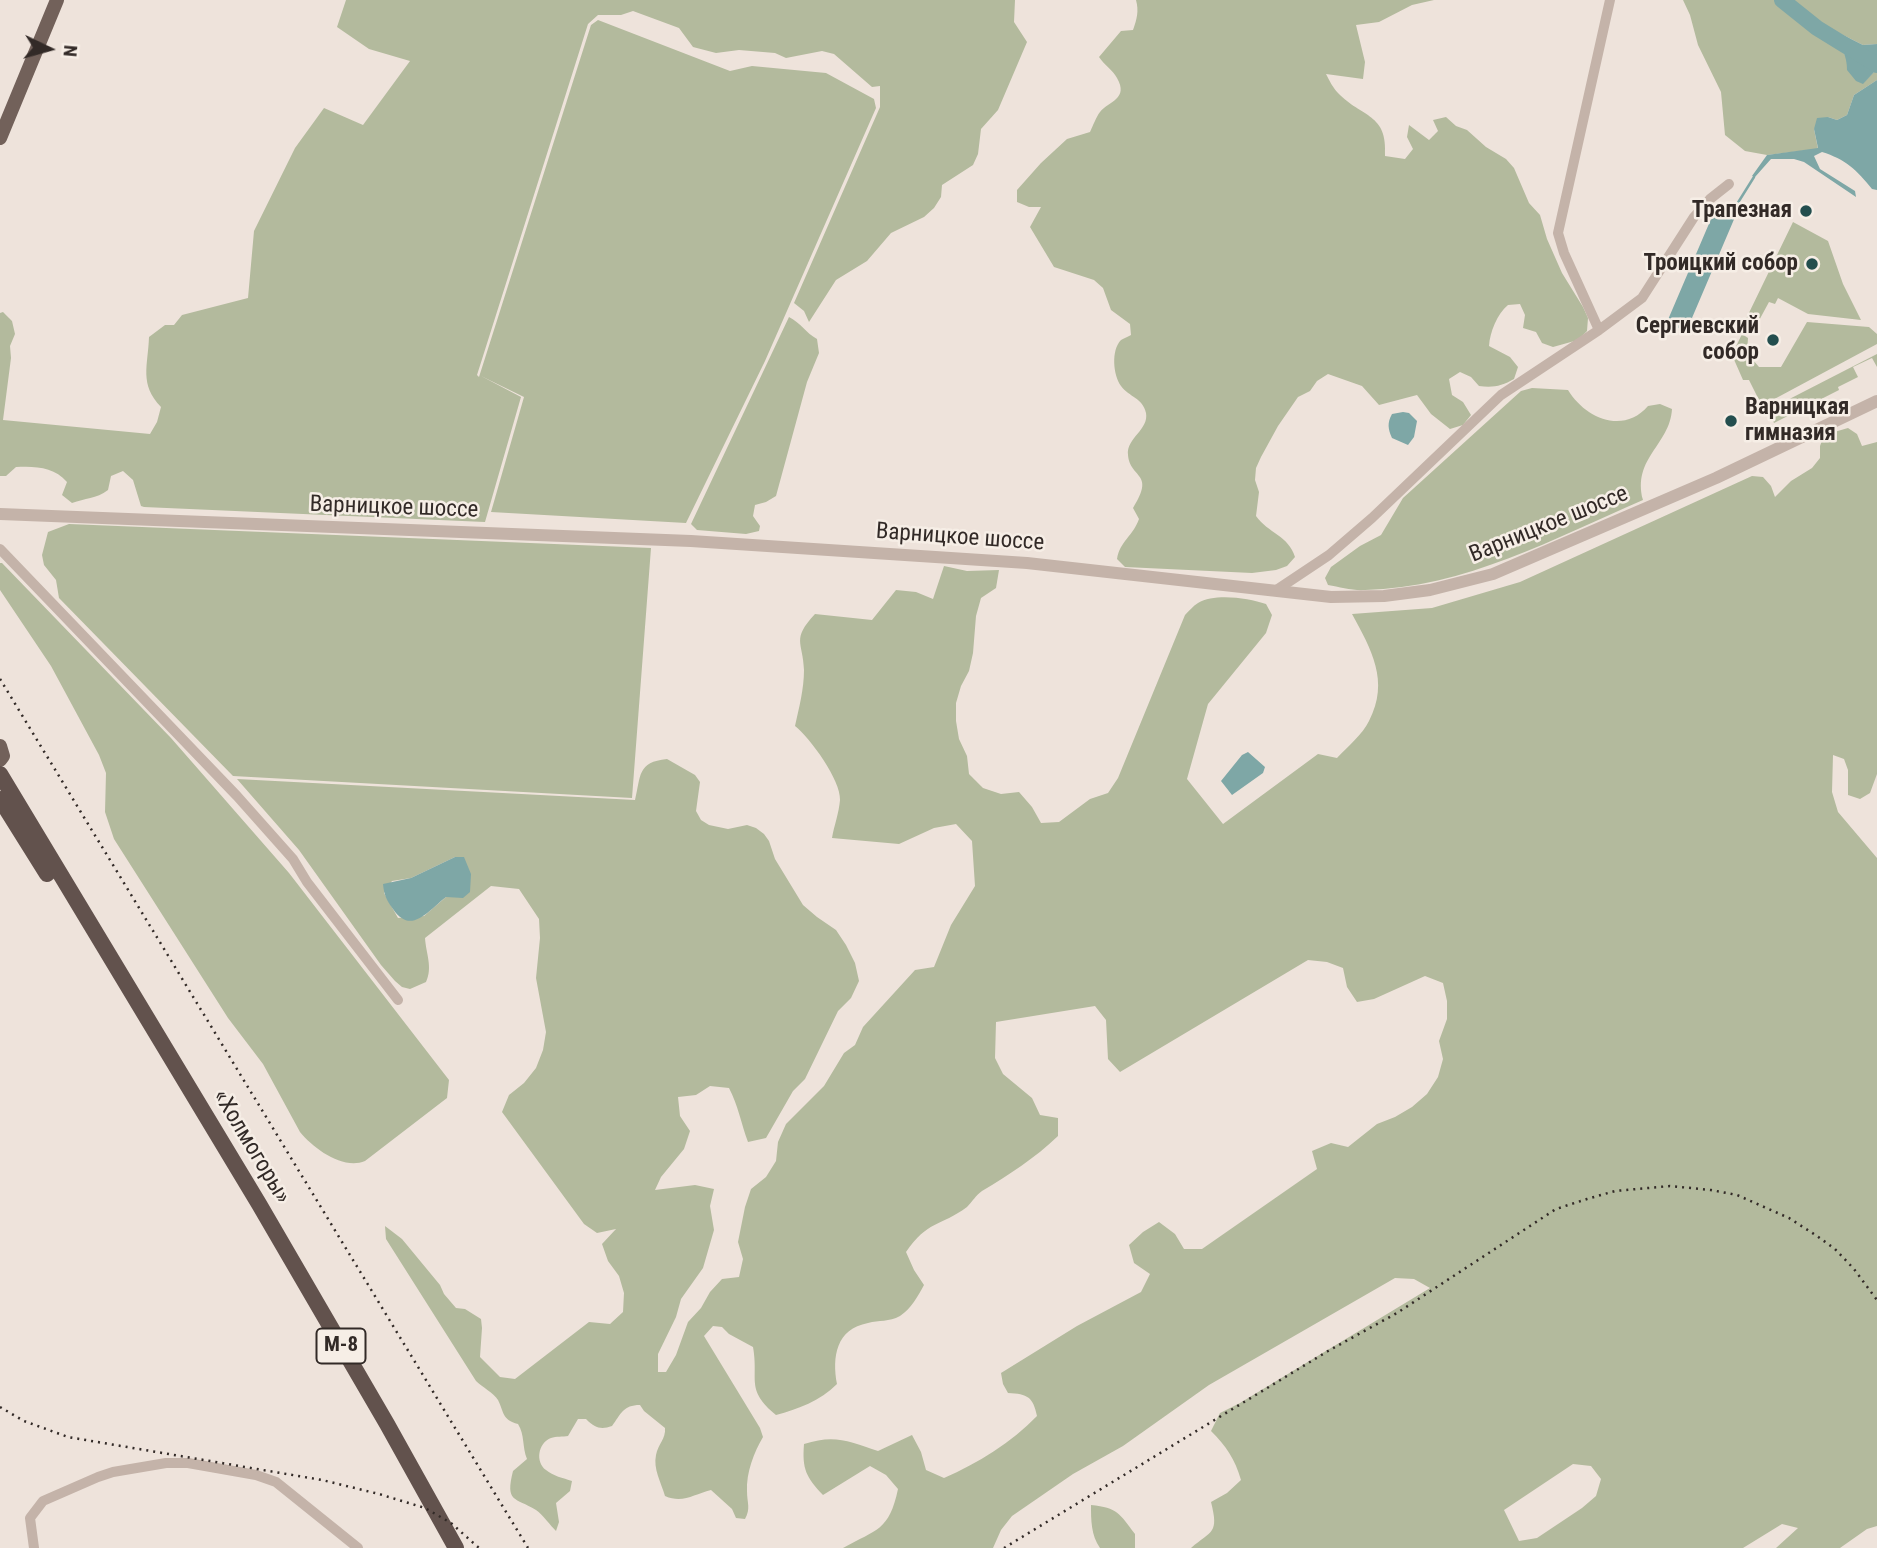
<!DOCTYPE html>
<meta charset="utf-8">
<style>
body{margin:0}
#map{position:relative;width:1877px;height:1548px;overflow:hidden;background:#eee3db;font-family:"Roboto Condensed",sans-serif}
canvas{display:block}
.north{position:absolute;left:14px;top:14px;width:70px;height:70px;-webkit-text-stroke:5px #f6eee6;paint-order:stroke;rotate:95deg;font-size:19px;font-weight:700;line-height:28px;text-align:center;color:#322a27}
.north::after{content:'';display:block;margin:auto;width:24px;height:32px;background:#322a27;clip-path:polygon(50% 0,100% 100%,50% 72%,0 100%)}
</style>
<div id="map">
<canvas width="1877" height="1548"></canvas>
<div class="north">N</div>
</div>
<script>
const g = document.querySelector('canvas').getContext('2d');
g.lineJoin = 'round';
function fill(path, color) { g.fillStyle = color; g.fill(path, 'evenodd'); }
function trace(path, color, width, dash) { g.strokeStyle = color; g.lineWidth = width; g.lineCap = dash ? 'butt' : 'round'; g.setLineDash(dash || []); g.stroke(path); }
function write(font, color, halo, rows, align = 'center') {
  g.font = font + ' "Roboto Condensed",sans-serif'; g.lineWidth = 5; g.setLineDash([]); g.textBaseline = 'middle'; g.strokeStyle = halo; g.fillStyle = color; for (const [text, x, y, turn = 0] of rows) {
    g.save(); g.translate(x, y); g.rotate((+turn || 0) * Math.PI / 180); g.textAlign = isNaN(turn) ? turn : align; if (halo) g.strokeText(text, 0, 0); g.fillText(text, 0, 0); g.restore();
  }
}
fill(new Path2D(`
 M346 0H1015L1014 22 1027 42 998 110 981 129 978 154 973 165 942 185 941 197 934 208 924 217 891 233 867 261 836 280 809 322 804 311 794 303 880 107V86L872 87 834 54 822 51 786 58 775 53 739 50 716 53 693 47 679 28 633 11 621 15H598L588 24 477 375 479 377 591 25 598 20 730 71 752 66 826 73 874 99 876 108 765 361 686 523 491 512 524 397 481 376 521 397 485 522 144 507 141 506 133 480 123 471 111 476 108 490C96 499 85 498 72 503L62 495 67 482C54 467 36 466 16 467L6 476H0V313L3 312 12 321 15 334 10 346 11 358 3 420 150 434 157 422 161 407C139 384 148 366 149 337L165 325H174L182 315 248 298 254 231 295 148 324 108 363 125 410 61 369 49 337 27Z
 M1136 0H1434L1412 5 1379 22 1356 25 1365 62 1363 79 1326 74C1329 80 1333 88 1338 93 1362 118 1388 113 1385 156L1405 159 1413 149 1407 137 1409 125 1429 140 1438 131 1433 120 1446 117 1456 126 1467 130 1486 147 1506 159 1514 168 1529 203 1540 215 1547 239 1562 273 1583 307 1588 318 1587 331 1578 340 1553 347 1542 343 1536 332 1523 328 1525 315 1520 304 1508 305C1497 314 1490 332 1489 346L1510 357 1518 367 1514 379C1502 386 1493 388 1479 386L1471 377 1460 372 1449 379 1452 395 1463 402 1471 415 1463 425 1450 429 1431 414 1417 395 1379 405 1362 386 1328 374 1317 381 1310 391 1298 397 1278 426 1261 457 1256 468 1255 480 1259 492 1256 516C1268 533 1289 536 1295 557L1287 566 1276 570 1252 573 1125 567 1117 559C1120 541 1133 536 1139 519L1133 508C1156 472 1130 479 1128 455 1126 438 1149 430 1146 413 1143 398 1129 397 1121 386 1113 375 1111 350 1121 340 1124 338 1128 337 1131 335L1130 324 1111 310 1103 288 1094 280 1054 267 1030 227 1041 207H1029L1017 202V190L1041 163 1067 139 1090 132C1093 126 1096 117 1100 112 1109 101 1129 99 1117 78 1113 70 1104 65 1099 57L1121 31 1133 30C1137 19 1139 11 1136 0Z
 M1683 0H1877V44L1863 45 1827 27 1863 83 1877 69V80L1854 95 1847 115 1837 120 1828 117 1814 129 1818 149 1767 155 1745 151 1725 135 1721 92 1698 45 1690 15Z
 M1793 222 1828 241 1843 284 1861 320 1808 314 1778 298 1775 304 1769 302 1756 326 1747 329 1746 319Z
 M789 317C801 323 806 333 817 339L819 353 807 382 776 496 766 502 755 505 753 516 760 526 759 531 746 534 697 530 691 524Z
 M1807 322 1869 327 1877 334V344L1767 403 1759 400 1749 380H1743L1732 355 1742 334 1748 338 1747 353 1759 367H1781Z
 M1877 354V367L1872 358 1853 367 1858 377 1838 387 1839 390 1774 423 1768 410Z
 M1532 388 1568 390C1585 418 1623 435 1648 406L1660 404 1672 409C1670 445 1632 458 1643 500 1555 538 1464 588 1365 590 1353 591 1340 587 1328 585L1325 578 1331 567 1360 546 1381 535 1403 498 1521 391Z
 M1848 428 1857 434 1862 446 1877 442V774L1870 793 1860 799 1848 795V770L1844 759 1833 755 1832 792 1838 812 1877 858V1526L1867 1529 1840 1548H1776L1798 1528 1782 1524 1743 1548H1191C1212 1530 1219 1534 1211 1502L1227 1493 1241 1480C1235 1459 1226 1446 1211 1431L1220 1413 1240 1403 1430 1288 1414 1279 1395 1278 1209 1385 1123 1446 1073 1474 1012 1516 1001 1530 993 1548H843C877 1529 889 1531 898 1489L886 1475 870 1466 823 1495C806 1477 802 1469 804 1444 834 1434 849 1441 878 1451L912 1435 921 1452 926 1470 944 1478C978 1463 1011 1443 1037 1416 1033 1397 1028 1394 1008 1393L1003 1384 1001 1373 1077 1326 1141 1292 1150 1274 1134 1263 1129 1245 1143 1232 1159 1222 1175 1234 1184 1249H1202L1317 1169 1312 1151 1331 1143 1348 1147 1377 1124 1395 1117 1412 1107 1427 1094 1438 1077 1443 1059 1439 1041 1447 1019V1001L1443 983 1425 976 1374 999 1357 1002 1347 987 1343 968 1327 962 1308 960 1120 1072 1108 1059 1106 1020 1095 1006 996 1022 995 1058 1003 1074 1032 1098 1040 1115 1058 1118V1136C1035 1158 1009 1175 982 1191 976 1195 972 1202 967 1207 940 1227 928 1220 906 1252L914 1270 924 1285C918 1296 911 1309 900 1316 889 1322 879 1320 868 1323 836 1329 832 1357 837 1384 820 1401 798 1409 776 1415 745 1389 759 1381 753 1347L729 1334 722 1327 713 1326 704 1336 760 1428 763 1437C754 1452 746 1473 747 1491 747 1503 751 1508 745 1519L736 1518 732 1509 711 1490C694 1494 683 1504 665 1496 661 1482 653 1469 656 1455 658 1444 666 1439 665 1428L644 1411 640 1405C623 1405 621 1414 612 1426 601 1430 595 1428 586 1419H578L568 1436C563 1437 556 1436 551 1438 538 1443 535 1462 546 1470 553 1476 563 1478 572 1481L570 1491 556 1503 559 1522 556 1531C550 1525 543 1515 536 1510 515 1497 505 1503 513 1471L527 1459C522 1447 525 1435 518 1424 502 1420 504 1412 498 1400 494 1393 482 1387 476 1381L386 1239 385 1226 402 1239 440 1285 444 1294 456 1308 465 1309 481 1319 482 1328 480 1357 500 1377 515 1379 589 1322 610 1324 623 1312 624 1293 619 1276 608 1261 602 1244 616 1229 597 1233 584 1224 502 1112 509 1095 524 1083 536 1068 543 1050 546 1032 536 978 540 938 539 919 519 889 491 886 425 938C426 954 433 967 426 982L410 989 402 987 395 981 381 965 299 850 237 779 635 800C641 776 637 762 667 759L695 775 700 782 696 811 701 820 709 825 728 829 747 825 756 828 764 834 769 841 775 859 803 905 817 917 836 930 846 945 855 963 859 981 851 998 838 1011 805 1079 793 1091 766 1138 748 1142C741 1123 738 1105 729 1088L710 1086 696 1095 678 1097 680 1116 690 1131 684 1149 661 1177 655 1190 695 1185 714 1189 710 1206 714 1230 703 1268 681 1299 676 1317 658 1354V1372H666L676 1355 688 1322 701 1308 710 1292 722 1279 739 1277 743 1259 738 1242 745 1207 751 1189 766 1177 776 1161 778 1142 786 1124 824 1086 844 1053 855 1045 863 1027 915 970 934 967 951 925 975 886 972 841 956 824 934 828 899 844 832 838C834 826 839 813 840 800 841 780 810 738 795 726 799 708 804 689 804 670 803 641 791 640 815 614L872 620 896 590 916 592 933 599 944 566 967 571 999 570 996 588 981 598 976 616 973 653 969 671 961 686 956 703V721L959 739 967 756 969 774 983 788 1001 794 1019 792 1032 807 1041 823 1059 822 1090 799 1108 793 1118 778 1185 615C1189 611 1193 606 1198 603 1215 593 1248 598 1266 604L1272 615 1266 633 1208 704 1187 779 1223 824 1318 754 1337 758C1347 747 1363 734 1369 721 1390 681 1371 649 1352 614L1432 608 1520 582 1752 476 1763 477 1771 486 1775 497 1791 481 1812 468 1820 458V446L1824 435ZM455 857 454 896 446 897 424 916 398 918 384 893 392 881 411 878ZM1573 1464 1591 1466 1601 1479 1596 1496 1582 1508 1537 1538 1519 1541 1504 1510Z
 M69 524 651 548 632 798 233 776 59 598 56 580 44 565 42 555 48 532Z
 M0 563H2L171 738 289 873 449 1080 447 1098 365 1161C343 1170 314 1149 300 1132L263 1064 228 1018 114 839 105 812 106 773 99 755 51 666 0 590Z
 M1091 1505C1118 1508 1119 1513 1135 1534V1548H1100C1091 1535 1091 1520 1091 1505Z`), '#b3ba9d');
fill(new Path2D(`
 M1827 27 1863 45 1877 44V69L1863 84 1856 81 1847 70C1847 56 1842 46 1832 35H1823L1817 28Z
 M1877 80V190L1872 189C1857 170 1845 159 1822 152L1814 156 1820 169 1855 191 1856 197 1804 162 1794 159H1771L1755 177 1752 176 1767 155 1818 148 1814 129 1817 118 1828 117 1837 120 1847 115 1854 95Z
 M1730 207 1738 210 1686 332 1667 322 1711 219Z
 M1403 412 1409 413 1417 421 1414 437 1408 445 1392 438C1388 429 1387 423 1392 414Z
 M1248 752 1265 767 1263 773 1232 795 1221 781 1242 755Z
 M455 857H464L471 874 470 892 463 898 446 897C429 910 411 936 393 909 387 901 384 895 383 884L411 878Z`), '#7ea7a6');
trace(new Path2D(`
 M1734 209 1754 177`), '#7ea7a6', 2.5);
trace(new Path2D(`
 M1782 0 1817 28 1877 65`), '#7ea7a6', 16);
trace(new Path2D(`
 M1599 330 1564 253 1558 233 1610 0
 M0 549 237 796 293 859 307 882 398 1000
 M1275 591 1329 555 1372 518 1501 395 1599 330 1642 298 1694 217 1710 199 1729 184
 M34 1548 30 1518 43 1501 98 1477 113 1472 166 1463H188L256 1475 276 1482 358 1548`), '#c4b3a9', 10);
trace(new Path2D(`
 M0 514 691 541 1027 563 1331 597 1384 596 1430 590 1493 574 1716 478 1877 401`), '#c4b3a9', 12);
trace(new Path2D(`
 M0 138 57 0
 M0 746 3 756 0 760`), '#72615a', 14);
trace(new Path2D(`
 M0 774 259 1204 387 1424 456 1548
 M0 799 47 874`), '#62524d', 16);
trace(new Path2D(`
 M0 679 528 1548
 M0 1407 24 1421 68 1437 322 1480 379 1494 425 1508 451 1523 479 1548
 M1004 1548 1328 1351 1397 1313 1556 1209 1587 1199 1615 1191 1670 1186 1711 1190 1737 1195 1789 1218 1817 1236 1835 1249 1854 1269 1877 1300`), '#322a27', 2.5, [2, 5]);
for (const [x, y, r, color] of [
 [1806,211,7,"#234e4e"],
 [1812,264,7,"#234e4e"],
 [1773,340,7,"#234e4e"],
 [1731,421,7,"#234e4e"]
]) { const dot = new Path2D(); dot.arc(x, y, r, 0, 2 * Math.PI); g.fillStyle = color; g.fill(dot); trace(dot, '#f6eee6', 2.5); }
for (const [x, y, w] of [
 [341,1346,49]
]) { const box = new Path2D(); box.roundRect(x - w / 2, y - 17.5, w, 35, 5); g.fillStyle = '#f6eee6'; g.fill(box); trace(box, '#322a27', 2); }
write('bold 21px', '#322a27', null, [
 ["М-8",341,1346]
]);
write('bold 23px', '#322a27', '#f6eee6', [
 ["Трапезная",1792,211],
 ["Троицкий собор",1798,264],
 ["Сергиевский",1759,327],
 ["собор",1759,353],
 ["Варницкая",1745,408,"left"],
 ["гимназия",1745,434,"left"]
], 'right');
write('23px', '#322a27', '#f6eee6', [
 ["Варницкое шоссе",394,508,2],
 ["Варницкое шоссе",1549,525,-22],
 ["Варницкое шоссе",960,538,4],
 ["«Холмогоры»",251,1147,59]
]);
</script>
